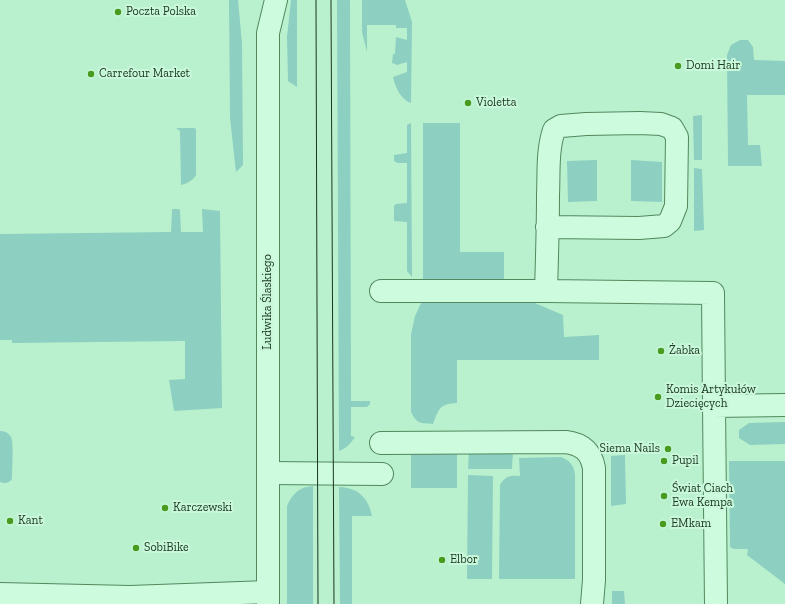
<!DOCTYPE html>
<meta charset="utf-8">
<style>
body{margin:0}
canvas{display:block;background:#b9f1ce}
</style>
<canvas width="785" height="604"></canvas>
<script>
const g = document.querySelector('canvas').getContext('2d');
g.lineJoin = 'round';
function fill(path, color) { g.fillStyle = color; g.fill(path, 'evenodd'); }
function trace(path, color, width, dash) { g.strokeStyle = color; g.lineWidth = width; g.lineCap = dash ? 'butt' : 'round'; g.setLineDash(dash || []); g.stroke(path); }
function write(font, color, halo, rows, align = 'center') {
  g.font = font + ' "Zilla Slab",serif'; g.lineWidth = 4; g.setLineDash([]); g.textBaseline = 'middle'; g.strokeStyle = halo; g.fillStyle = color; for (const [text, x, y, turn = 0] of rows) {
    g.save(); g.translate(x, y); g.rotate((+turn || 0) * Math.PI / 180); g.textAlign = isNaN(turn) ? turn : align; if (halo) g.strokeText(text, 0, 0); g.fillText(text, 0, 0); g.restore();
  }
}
fill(new Path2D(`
 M229 0H238L242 43 243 165 236 172 230 118Z
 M291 0H297V87L288 81 287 37Z
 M337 0H350L351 401H370V404L367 407H351V436L355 437C350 444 347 448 339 451Z
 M362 0H405L412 22 411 103C401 100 395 87 393 77L407 72V62L397 65 392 63 393 54H395L396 37 407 40V28H396V25H367V52L362 32Z
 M740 40H748L753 47 754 60 785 61V95H747L748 145H760L762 166H728L727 55 731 45Z
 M702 115V160H694L693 116Z
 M411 123 412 277 407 271V222L394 221V206L396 204 407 203V163H398L394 161V155L407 153V125Z
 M423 123H460V252H504V280L423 281Z
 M176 128H195L196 130V175C194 180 186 184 181 185L180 131Z
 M597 160V201L568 202 567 161Z
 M631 160 662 162V202L631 201Z
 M694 168 702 169 704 230 694 231Z
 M172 209H178L180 210 181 232H203L202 209 220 211 222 408 174 411 169 380 185 379V341L12 343V340H0V234L171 232Z
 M523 298 563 315 564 337 599 335V360H457V403C439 404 439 409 433 424 420 423 417 424 411 412V334L415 316 423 299Z
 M785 422V444L750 445 739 438V430L749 423Z
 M0 431C4 431 9 433 11 437 14 442 12 471 12 479 9 483 5 484 0 482Z
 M469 451H513L512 469H468Z
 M411 453H457V488H411Z
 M625 455 626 504 611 506V456Z
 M561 457C570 461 574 465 575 475V579H499L500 485C505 476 510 475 520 476L519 458Z
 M729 461H785V584L747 555 748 549H734L730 547Z
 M468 475 493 476 492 579H467Z
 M313 486V604H287V506C292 494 299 487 313 486Z
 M339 487C358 488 368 497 372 516H352V604H340Z
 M612 591H624L625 604H612Z`), '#8dcfc1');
const minor = new Path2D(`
 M381 291H546L713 293 714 406 785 405
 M546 291C547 259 548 227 548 195 549 173 547 151 554 130L561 126 586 124 640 123 661 124 672 128 677 137 676 206 670 221 664 226 639 228 547 227
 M714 406 716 604
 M381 443 566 442C582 444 591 452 594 468V580L592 604
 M268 473 382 474
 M0 594 130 597 268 592`);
const tertiary = new Path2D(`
 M268 604V33L276 0`);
trace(minor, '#53885e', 24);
trace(tertiary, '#53885e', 24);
trace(minor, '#ccfbde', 22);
trace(tertiary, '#ccfbde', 22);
trace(new Path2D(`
 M316 0 318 604
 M331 0 334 604`), '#19351e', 1);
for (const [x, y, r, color] of [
 [118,12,4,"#489b1f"],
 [678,66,4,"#489b1f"],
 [91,74,4,"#489b1f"],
 [468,103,4,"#489b1f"],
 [661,351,4,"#489b1f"],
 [658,397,4,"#489b1f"],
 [668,449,4,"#489b1f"],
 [664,461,4,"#489b1f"],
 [664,496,4,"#489b1f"],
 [165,508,4,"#489b1f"],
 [10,521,4,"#489b1f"],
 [663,524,4,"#489b1f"],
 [136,548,4,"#489b1f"],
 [442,560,4,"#489b1f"]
]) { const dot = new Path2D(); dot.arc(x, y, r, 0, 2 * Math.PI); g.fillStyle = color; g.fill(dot); trace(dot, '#c9f8db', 1.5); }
write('12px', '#19351e', '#c9f8db', [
 ["Poczta Polska",126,12],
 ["Domi Hair",686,66],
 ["Carrefour Market",99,74],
 ["Violetta",476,103],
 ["Żabka",669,351],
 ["Komis Artykułów",666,390],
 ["Dziecięcych",666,404],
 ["Siema Nails",660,449,"right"],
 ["Pupil",672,461],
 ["Świat Ciach",672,489],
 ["Ewa Kempa",672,503],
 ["Karczewski",173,508],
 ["Kant",18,521],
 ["EMkam",671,524],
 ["SobiBike",144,548],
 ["Elbor",450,560]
], 'left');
write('12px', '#19351e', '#c9f8db', [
 ["Ludwika Ślaskiego",268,302,-90]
]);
</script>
